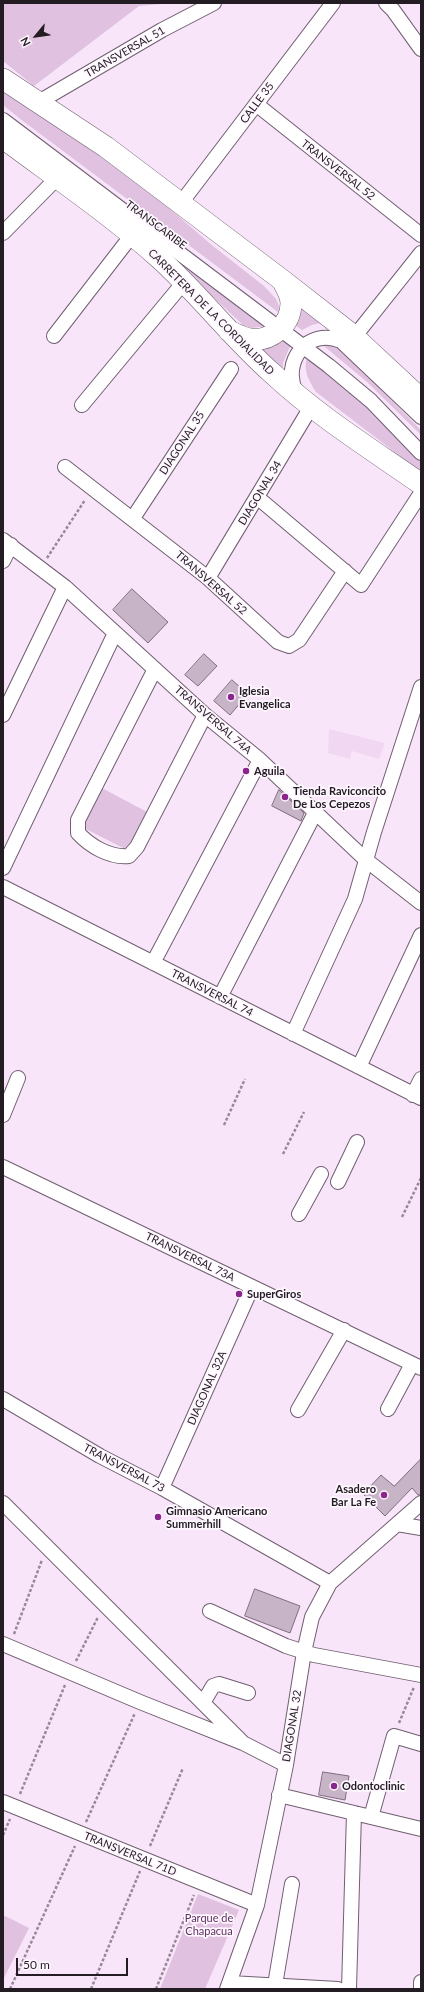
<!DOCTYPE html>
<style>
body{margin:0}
#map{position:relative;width:424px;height:1992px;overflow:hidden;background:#f9e5f9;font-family:Lato,sans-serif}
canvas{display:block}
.frame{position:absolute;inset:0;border:4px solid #231c23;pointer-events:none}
.north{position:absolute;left:16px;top:16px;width:40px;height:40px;-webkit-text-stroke:3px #fff7ff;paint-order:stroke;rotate:241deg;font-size:11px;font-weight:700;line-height:16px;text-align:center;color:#231c23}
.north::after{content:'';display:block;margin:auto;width:14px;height:18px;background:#231c23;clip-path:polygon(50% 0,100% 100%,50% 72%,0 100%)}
.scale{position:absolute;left:16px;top:1958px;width:112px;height:18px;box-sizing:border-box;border:2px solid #231c23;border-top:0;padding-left:5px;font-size:12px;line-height:14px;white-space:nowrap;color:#231c23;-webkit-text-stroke:3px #fff7ff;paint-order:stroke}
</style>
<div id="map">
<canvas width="424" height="1992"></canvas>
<div class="frame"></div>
<div class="north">N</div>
<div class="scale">50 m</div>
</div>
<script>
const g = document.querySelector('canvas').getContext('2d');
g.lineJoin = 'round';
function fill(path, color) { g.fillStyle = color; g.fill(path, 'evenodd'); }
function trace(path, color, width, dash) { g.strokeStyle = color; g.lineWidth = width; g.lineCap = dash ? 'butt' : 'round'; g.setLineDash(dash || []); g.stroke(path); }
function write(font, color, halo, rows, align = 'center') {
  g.font = font + ' Lato,sans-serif'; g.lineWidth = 3.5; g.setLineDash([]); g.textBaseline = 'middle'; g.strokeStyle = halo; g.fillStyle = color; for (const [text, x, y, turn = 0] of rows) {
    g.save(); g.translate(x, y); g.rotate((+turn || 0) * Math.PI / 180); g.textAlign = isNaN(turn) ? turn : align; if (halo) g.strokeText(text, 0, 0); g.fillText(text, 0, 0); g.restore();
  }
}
fill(new Path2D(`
 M329 729 385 743 379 759 352 751 350 759 328 753Z`), '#f1d7f1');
fill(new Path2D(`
 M3 3H173L139 6 34 86 3 61Z
 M3 88 143 186 213 246 264 286 276 299 279 306 278 312 19 118 3 105Z
 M161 248 267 326 251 328 243 325Z
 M296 299 324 322 312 325 302 330 296 326Z
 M283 338 291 344 283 363V372L254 347Z
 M319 342 344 346 385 394 421 430V435L367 382Z
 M307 357 357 396 421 458V472L316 392C309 380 303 372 307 357Z
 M100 787 149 813 129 851 80 826Z
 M198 1894 239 1910 205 1989H160Z
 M3 1915 29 1928 3 1980Z`), '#e0c1e0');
const building = new Path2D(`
 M132 589 168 622 148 643 113 610Z
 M204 654 217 666 198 686 185 675Z
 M232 680 248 694 230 715 214 701Z
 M279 790 304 813 301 821 272 806Z
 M421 1459V1495H418L412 1488 385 1516 363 1494 381 1475 394 1486Z
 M255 1589 300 1606 290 1633 245 1616Z
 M323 1772 349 1776 345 1800 319 1795Z`);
fill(building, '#c8b4c7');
trace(building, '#7f6d7e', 1);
const minor = new Path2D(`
 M386 3 393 10 421 49
 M37 103 162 30 214 3
 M256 104 421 235
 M3 120 329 366 371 401 421 453
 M181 203 333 3
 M3 233 57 178
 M54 336 132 235
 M355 336 421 253
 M82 405 184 282
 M65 467 208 578 278 642 289 646 299 640 345 571
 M257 497 361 585 421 493
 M133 518 231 369
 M3 540 65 587 205 715 260 760 366 860 421 903
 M3 561 11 545
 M208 578 311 407C307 403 299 398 296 392 281 362 308 327 341 341L421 417
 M155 669 78 820V833C90 846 110 858 129 856L137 847 205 715
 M3 715 65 587
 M3 868 115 633
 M3 887 421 1098
 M153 963 260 760
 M220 997 315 813
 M293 1034 355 899 374 832 421 687
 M359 1067 421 935
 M413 1095 421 1079
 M3 1115 18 1078
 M3 1167 421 1368
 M338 1182 357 1142
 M299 1214 321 1174
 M3 1399 100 1456 162 1488 330 1583
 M388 1409 412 1364
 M298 1410 344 1330
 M162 1488 252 1287
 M3 1503 243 1743
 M397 1524 421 1528
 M210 1611 286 1646 314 1655 421 1675
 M3 1644 140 1702 243 1743 286 1765
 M203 1703 213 1686 219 1684 248 1693
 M279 1795 421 1829
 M3 1802 257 1905
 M371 1817 394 1736 421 1744
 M230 1983 338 1989
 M275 1985 292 1884
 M227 1989 257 1905 286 1765 304 1652 312 1617 330 1583 421 1503
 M349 1989 354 1813
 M421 1989V1982`);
const highway = new Path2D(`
 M3 79 106 147 282 280 350 333 421 399
 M3 138C55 177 110 214 159 258 199 294 232 338 273 374 318 416 371 449 421 484
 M229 331C236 334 243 338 250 339 271 342 291 325 291 303 291 295 286 287 282 280`);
trace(minor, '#715f71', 16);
trace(highway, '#715f71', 22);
trace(new Path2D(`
 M47 558 85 500
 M224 1125 245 1079
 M283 1154 304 1112
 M402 1217 421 1178
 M14 1634 42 1560
 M76 1661 98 1617
 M399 1723 414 1687
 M20 1794 65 1685
 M86 1822 135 1713
 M3 1835 10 1819
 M150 1846 183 1768
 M10 1989 75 1846
 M91 1989 140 1871
 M156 1989 194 1895`), '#978997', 2.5, [3, 2]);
trace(minor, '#fff', 14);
trace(highway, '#fff', 21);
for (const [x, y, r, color] of [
 [231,697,4,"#89258d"],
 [246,771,4,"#89258d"],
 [285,797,4,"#89258d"],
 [239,1294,4,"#89258d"],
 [384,1495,4,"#89258d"],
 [158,1517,4,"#89258d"],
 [334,1786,4,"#89258d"]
]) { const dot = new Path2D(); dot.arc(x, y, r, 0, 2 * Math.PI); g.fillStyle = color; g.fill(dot); trace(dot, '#fff7ff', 1.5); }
write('11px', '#231c23', '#fff7ff', [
 ["TRANSVERSAL 51",125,52,-30],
 ["CALLE 35",257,103,-53],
 ["TRANSVERSAL 52",338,170,38],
 ["TRANSCARIBE",156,225,37],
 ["CARRETERA DE LA CORDIALIDAD",211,312,45],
 ["DIAGONAL 35",182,443,-57],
 ["DIAGONAL 34",260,493,-59],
 ["TRANSVERSAL 52",211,583,41],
 ["TRANSVERSAL 74A",213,720,41],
 ["TRANSVERSAL 74",212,993,27],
 ["TRANSVERSAL 73A",190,1257,26],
 ["DIAGONAL 32A",207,1388,-66],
 ["TRANSVERSAL 73",124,1468,28],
 ["DIAGONAL 32",292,1726,-81],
 ["TRANSVERSAL 71D",130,1854,22]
]);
write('bold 11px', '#231c23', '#fff7ff', [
 ["Iglesia",239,691],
 ["Evangelica",239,704],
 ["Aguila",254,771],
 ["Tienda Raviconcito",293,791],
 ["De Los Cepezos",293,804],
 ["SuperGiros",247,1294],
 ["Asadero",376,1489,"right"],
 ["Bar La Fe",376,1502,"right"],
 ["Gimnasio Americano",166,1511],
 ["Summerhill",166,1524],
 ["Odontoclinic",342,1786]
], 'left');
write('11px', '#5f3060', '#fff7ff', [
 ["Parque de",209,1918],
 ["Chapacua",209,1931]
]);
</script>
